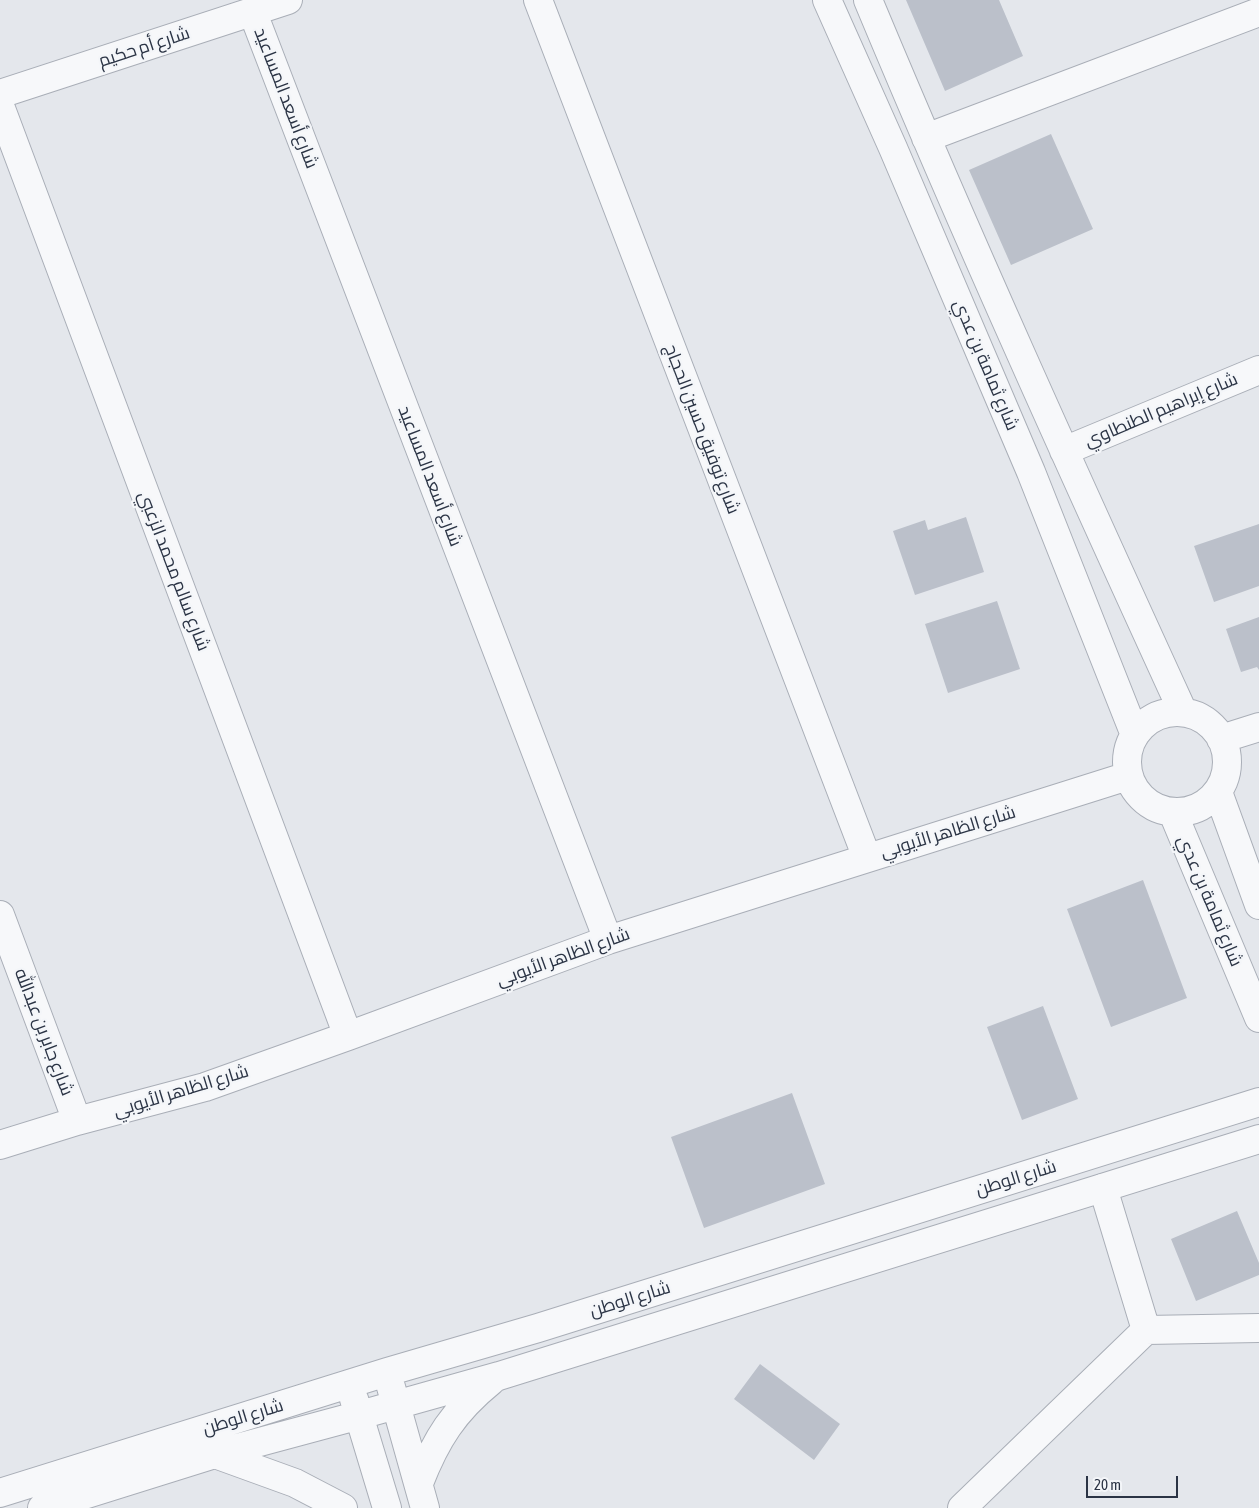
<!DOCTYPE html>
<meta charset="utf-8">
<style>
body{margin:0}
#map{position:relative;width:1259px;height:1508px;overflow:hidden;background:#e4e7ec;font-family:"Asap Condensed",sans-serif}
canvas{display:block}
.scale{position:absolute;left:1086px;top:1476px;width:92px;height:22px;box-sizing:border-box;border:2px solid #2b3445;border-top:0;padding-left:6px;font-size:15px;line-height:18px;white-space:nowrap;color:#2b3445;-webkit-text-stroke:4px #f4f6f9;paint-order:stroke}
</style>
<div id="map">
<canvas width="1259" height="1508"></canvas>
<div class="scale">20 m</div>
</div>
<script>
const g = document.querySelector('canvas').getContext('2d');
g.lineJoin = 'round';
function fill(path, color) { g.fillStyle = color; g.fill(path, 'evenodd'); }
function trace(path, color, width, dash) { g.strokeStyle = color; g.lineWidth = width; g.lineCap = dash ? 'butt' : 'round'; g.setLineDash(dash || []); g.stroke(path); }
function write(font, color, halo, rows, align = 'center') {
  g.font = font + ' "Asap Condensed",Cairo,sans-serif'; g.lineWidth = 4.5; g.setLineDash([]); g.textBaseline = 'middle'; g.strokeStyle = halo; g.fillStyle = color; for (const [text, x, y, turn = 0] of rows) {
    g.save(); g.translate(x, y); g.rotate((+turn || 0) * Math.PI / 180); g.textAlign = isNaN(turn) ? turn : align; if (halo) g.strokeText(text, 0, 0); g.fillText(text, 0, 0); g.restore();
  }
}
fill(new Path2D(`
 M906 0H999L1023 56 945 91Z
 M1051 134 1093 229 1011 265 969 170Z
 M966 517 984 572 915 595 893 531 925 520 928 530Z
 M1259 524V586L1214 602 1194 546Z
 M997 601 1020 669 948 693 925 624Z
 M1259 617V670L1257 667 1241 672 1226 629Z
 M1143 880 1187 998 1111 1027 1067 909Z
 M1043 1006 1078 1099 1022 1120 987 1027Z
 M792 1093 825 1184 704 1228 671 1137Z
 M1237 1211 1259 1263V1275L1196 1301 1171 1239Z
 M760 1364 840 1424 814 1460 734 1399Z`), '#bbc0ca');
const minor = new Path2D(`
 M538 0 867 858
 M827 0 893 148 1031 472 1135 735
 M868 0C968 240 1075 476 1183 712
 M253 13 608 940
 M0 94 288 0
 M0 106 348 1036
 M926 138 1259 12
 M1064 451 1259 370
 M1127 762a50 50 0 1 1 100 0a50 50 0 1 1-100 0Z
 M1221 739 1259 727
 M1218 792 1259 905
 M1173 813 1259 1018
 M0 915 77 1121
 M0 1145 77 1121 205 1087 348 1036 608 940 1128 776
 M1103 1188 1146 1330
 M962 1508 1146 1330 1259 1328`);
const tertiary = new Path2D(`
 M391 1387 425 1508
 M354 1399 387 1508
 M215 1454 295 1483 343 1508
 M419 1483C436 1439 454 1411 491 1381
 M0 1493 387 1372 538 1328 1259 1102
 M42 1508 215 1454 360 1415 499 1376 1259 1139`);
trace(minor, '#a9aeb7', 30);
trace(tertiary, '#a9aeb7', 30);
trace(minor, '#f7f8fa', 28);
trace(tertiary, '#f7f8fa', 28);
write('18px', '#2b3445', '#f4f6f9', [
 ["شارع أم حكيم",144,47,-18],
 ["شارع أسعد المساعيد",286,98,69],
 ["شارع ثمامة بن عدي",986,365,67],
 ["شارع إبراهيم الطنطاوي",1161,410,-23],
 ["شارع توفيق حسين الحجاج",702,429,69],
 ["شارع أسعد المساعيد",430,476,69],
 ["شارع سالم محمد الزعبي",174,571,69],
 ["شارع الظاهر الأيوبي",948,832,-17],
 ["شارع ثمامة بن عدي",1210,901,67],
 ["شارع الظاهر الأيوبي",563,957,-20],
 ["شارع جابر بن عبدالله",44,1032,69],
 ["شارع الظاهر الأيوبي",181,1091,-17],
 ["شارع الوطن",1016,1178,-17],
 ["شارع الوطن",630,1299,-17],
 ["شارع الوطن",243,1417,-17]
]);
</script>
